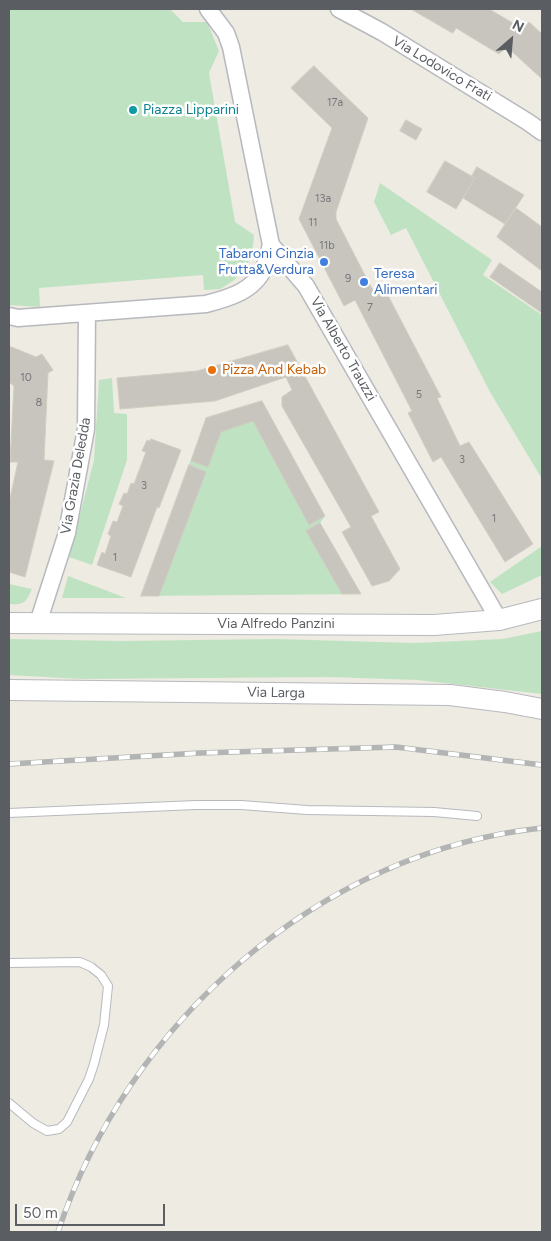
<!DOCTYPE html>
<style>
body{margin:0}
#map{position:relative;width:551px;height:1241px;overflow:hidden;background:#edebe2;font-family:Figtree,sans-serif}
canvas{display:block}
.frame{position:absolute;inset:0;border:10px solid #5a5d62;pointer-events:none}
.north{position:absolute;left:486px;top:15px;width:50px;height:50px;-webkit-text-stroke:4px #fff;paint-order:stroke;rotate:27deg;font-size:14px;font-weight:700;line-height:20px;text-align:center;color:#5a5d62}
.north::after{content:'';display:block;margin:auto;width:18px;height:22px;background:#5a5d62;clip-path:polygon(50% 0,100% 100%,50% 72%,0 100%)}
.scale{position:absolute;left:15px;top:1204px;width:150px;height:22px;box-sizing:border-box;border:2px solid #5a5d62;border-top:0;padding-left:6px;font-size:15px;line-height:18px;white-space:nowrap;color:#5a5d62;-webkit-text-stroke:4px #fff;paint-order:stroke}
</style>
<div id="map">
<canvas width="551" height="1241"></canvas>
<div class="frame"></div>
<div class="north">N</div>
<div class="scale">50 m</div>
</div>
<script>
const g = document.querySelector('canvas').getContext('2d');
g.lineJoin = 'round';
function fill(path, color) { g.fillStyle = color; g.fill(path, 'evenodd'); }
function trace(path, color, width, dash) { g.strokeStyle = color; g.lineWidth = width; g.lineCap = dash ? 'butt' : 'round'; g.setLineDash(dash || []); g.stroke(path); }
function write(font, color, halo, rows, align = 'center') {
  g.font = font + ' Figtree,sans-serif'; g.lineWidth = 5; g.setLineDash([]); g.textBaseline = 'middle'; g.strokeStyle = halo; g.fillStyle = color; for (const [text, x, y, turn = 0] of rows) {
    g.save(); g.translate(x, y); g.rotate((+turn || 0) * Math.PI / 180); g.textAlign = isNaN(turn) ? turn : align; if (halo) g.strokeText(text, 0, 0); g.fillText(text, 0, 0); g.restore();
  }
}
fill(new Path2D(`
 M9 9H170L183 22H207L219 51 209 73 235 222 254 235 252 255 244 270 233 281 220 289 204 290 203 275 39 288 40 307 9 305Z
 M380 183 492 260 483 275 542 315V479L490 392 406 228 391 235 374 202Z
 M112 378 114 413 127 414V460L92 565 69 557 94 460 99 380Z
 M262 401 325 516 320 523 361 594 141 596 206 418Z
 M542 546V575L502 594 490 582Z
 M68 576 126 598H62Z
 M9 584 32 589C25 603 25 605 9 604Z
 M542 631V694L418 680 328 677 81 679 9 675V639L122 641 276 639 414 643 503 639Z`), '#bfe3c2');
const building = new Path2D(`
 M411 9H489L523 29 529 22 542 34V79L507 47 499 54 456 28 453 33Z
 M314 66 368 118 336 212V219L372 289 382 284 441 397 437 398 460 446 469 442 533 544 505 562 441 457 433 462 408 413 412 411 355 300 344 306 299 219 332 128 291 88Z
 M406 120 422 129 416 140 400 131Z
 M445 161 475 178 456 209 427 192Z
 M477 167 524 195 505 224 463 198 475 178 472 176Z
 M516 208 542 227V271L497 237Z
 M500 263 542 292V313L490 277Z
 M288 345 379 512 371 516 400 569 389 581 372 586 342 532 351 527 282 406V397L292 390 286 377 215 401 120 409 117 378 197 371Z
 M9 346 36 357 42 354 53 370 48 373 44 460 54 461 25 577 9 572V503L18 462H10L14 386 9 382Z
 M262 401 325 516 309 525 253 421 221 432 208 467 191 461 206 418Z
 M151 439 181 450 159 508 157 507 131 577 97 565 102 552 105 554 111 536 108 534 113 521 117 522 123 506 119 504 124 493 127 494 131 483 134 484 146 452 142 451 147 440 150 441Z
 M189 465 206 472 159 596H141Z
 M320 523 361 594H342L306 531Z`);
fill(building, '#c8c5bf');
trace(building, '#d1cdc1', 1);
const service = new Path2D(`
 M9 813 196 805H241L307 810 434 812 477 816
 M9 963 80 962 91 967 101 975 108 986 104 1025 94 1064 89 1079 67 1122 59 1129 47 1131 33 1123 9 1103`);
const minor = new Path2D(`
 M208 9 226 33 231 47 271 245 306 286 499 620
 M339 9 382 32 528 122 542 132
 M9 316 18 318 206 304C229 298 254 291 264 268 267 260 269 252 271 245
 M38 623 67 533 86 429 87 313`);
const tertiary = new Path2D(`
 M9 623 434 625 499 620 542 609
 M9 690 450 695 505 702 542 709`);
trace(service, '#b7b9be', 10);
trace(minor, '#b7b9be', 19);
trace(tertiary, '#b7b9be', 22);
trace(service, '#fff', 8);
trace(minor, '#fff', 16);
trace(tertiary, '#fff', 20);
const rail = new Path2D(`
 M9 764 200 753 396 747 542 765
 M58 1232C127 1023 320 851 542 828`);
trace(rail, '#b3b4b4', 5.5);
trace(rail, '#fff', 4, [11]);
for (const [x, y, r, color] of [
 [133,110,5,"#0f9aa8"],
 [324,262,5,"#3f7fe0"],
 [364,282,5,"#3f7fe0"],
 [212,370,5,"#e8710a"]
]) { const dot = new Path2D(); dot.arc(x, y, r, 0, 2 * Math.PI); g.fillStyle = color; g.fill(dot); trace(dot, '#fff', 2); }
write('11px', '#767779', null, [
 ["17a",335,103],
 ["13a",323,199],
 ["11",313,223],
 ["11b",327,246],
 ["9",348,279],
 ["7",370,308],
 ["10",26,378],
 ["5",419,395],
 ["8",39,403],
 ["3",462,460],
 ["3",144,486],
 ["1",494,519],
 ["1",115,558]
]);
write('14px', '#5a5d62', '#fff', [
 ["Via Lodovico Frati",442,69,31],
 ["Via Alberto Trauzzi",343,349,60],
 ["Via Grazia Deledda",76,476,-80],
 ["Via Alfredo Panzini",276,624],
 ["Via Larga",276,693,1]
]);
write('14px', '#0d838f', '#fff', [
 ["Piazza Lipparini",143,110]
], 'left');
write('14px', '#366cbe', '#fff', [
 ["Tabaroni Cinzia",314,254],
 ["Frutta&Verdura",314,270],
 ["Teresa",374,274,"left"],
 ["Alimentari",374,290,"left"]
], 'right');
write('14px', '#c56008', '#fff', [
 ["Pizza And Kebab",222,370]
], 'left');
</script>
